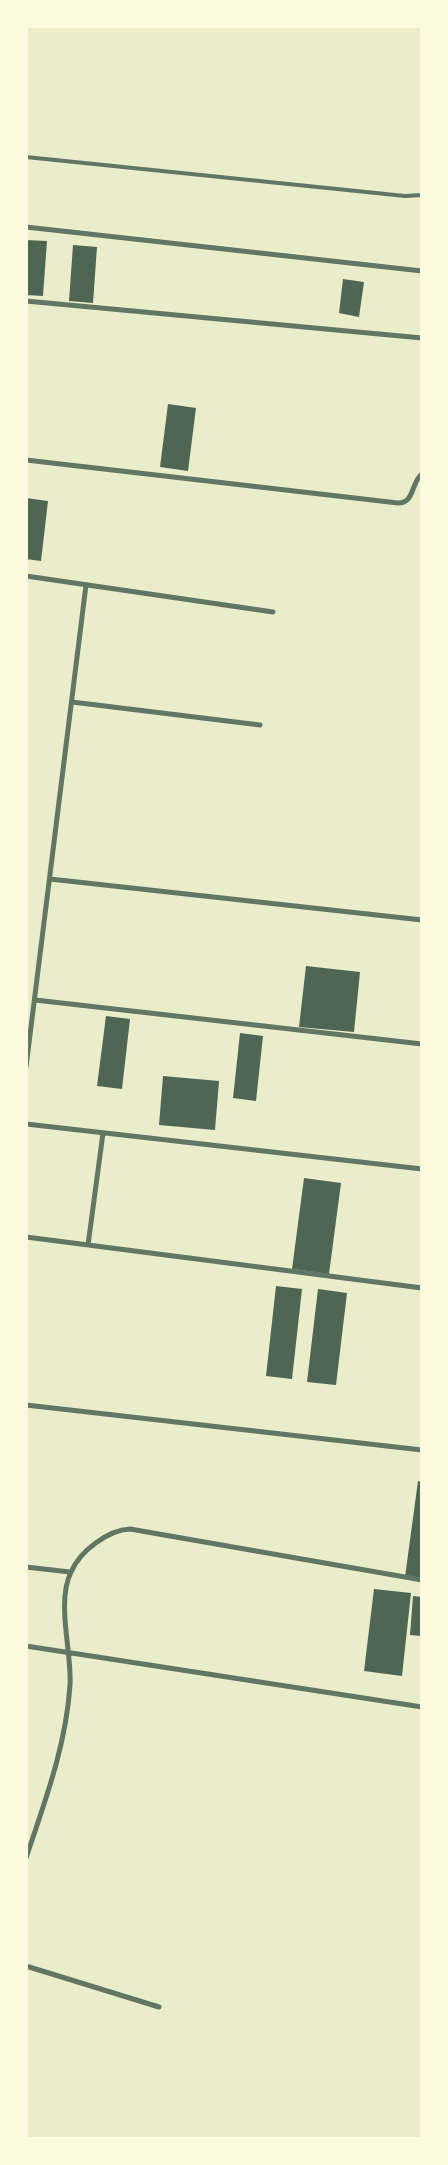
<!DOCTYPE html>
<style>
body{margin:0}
#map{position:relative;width:448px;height:2165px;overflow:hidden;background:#e9edc9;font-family:Manrope,sans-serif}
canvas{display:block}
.frame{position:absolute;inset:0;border:28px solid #fefae0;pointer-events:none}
</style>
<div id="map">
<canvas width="448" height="2165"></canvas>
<div class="frame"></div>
</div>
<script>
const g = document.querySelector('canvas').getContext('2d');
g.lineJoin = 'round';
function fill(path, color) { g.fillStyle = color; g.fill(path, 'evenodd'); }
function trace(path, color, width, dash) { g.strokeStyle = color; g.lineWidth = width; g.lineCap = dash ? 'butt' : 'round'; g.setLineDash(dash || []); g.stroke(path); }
fill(new Path2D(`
 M26 240 47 241 43 296 26 295Z
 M73 245 97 247 93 303 69 301Z
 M343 279 364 282 359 317 339 313Z
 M168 404 196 408 188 471 160 467Z
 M26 498 48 501 41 561 26 559Z
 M306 966 360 972 354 1032 299 1027Z
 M106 1016 130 1019 122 1089 97 1086Z
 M240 1033 263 1036 256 1101 233 1098Z
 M163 1076 219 1081 215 1130 159 1125Z
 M304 1178 341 1183 329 1274 292 1269Z
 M276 1286 302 1289 292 1379 266 1376Z
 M318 1289 347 1293 336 1385 307 1382Z
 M418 1481 422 1482V1579L405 1577Z
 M374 1589 411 1593 402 1676 364 1671Z
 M413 1596 422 1597V1636L410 1635Z`), '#4f6655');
trace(new Path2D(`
 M26 157 405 196 422 195`), '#617663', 4);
trace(new Path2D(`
 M26 227 422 271
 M26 301 422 338
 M26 460 398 503C415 503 411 482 422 474
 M26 576 273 612
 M72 702 260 725
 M50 879 422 920
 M35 1000 422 1044
 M26 1067 86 585
 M26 1124 422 1169
 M26 1237 422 1288
 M88 1245 103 1133
 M26 1405 422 1450
 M26 1567 70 1572
 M26 1646 422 1707
 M26 1858C45 1801 66 1746 70 1685 72 1651 56 1603 71 1572 80 1551 108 1530 130 1529L422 1580
 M26 1966 159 2007`), '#617663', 5);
</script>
